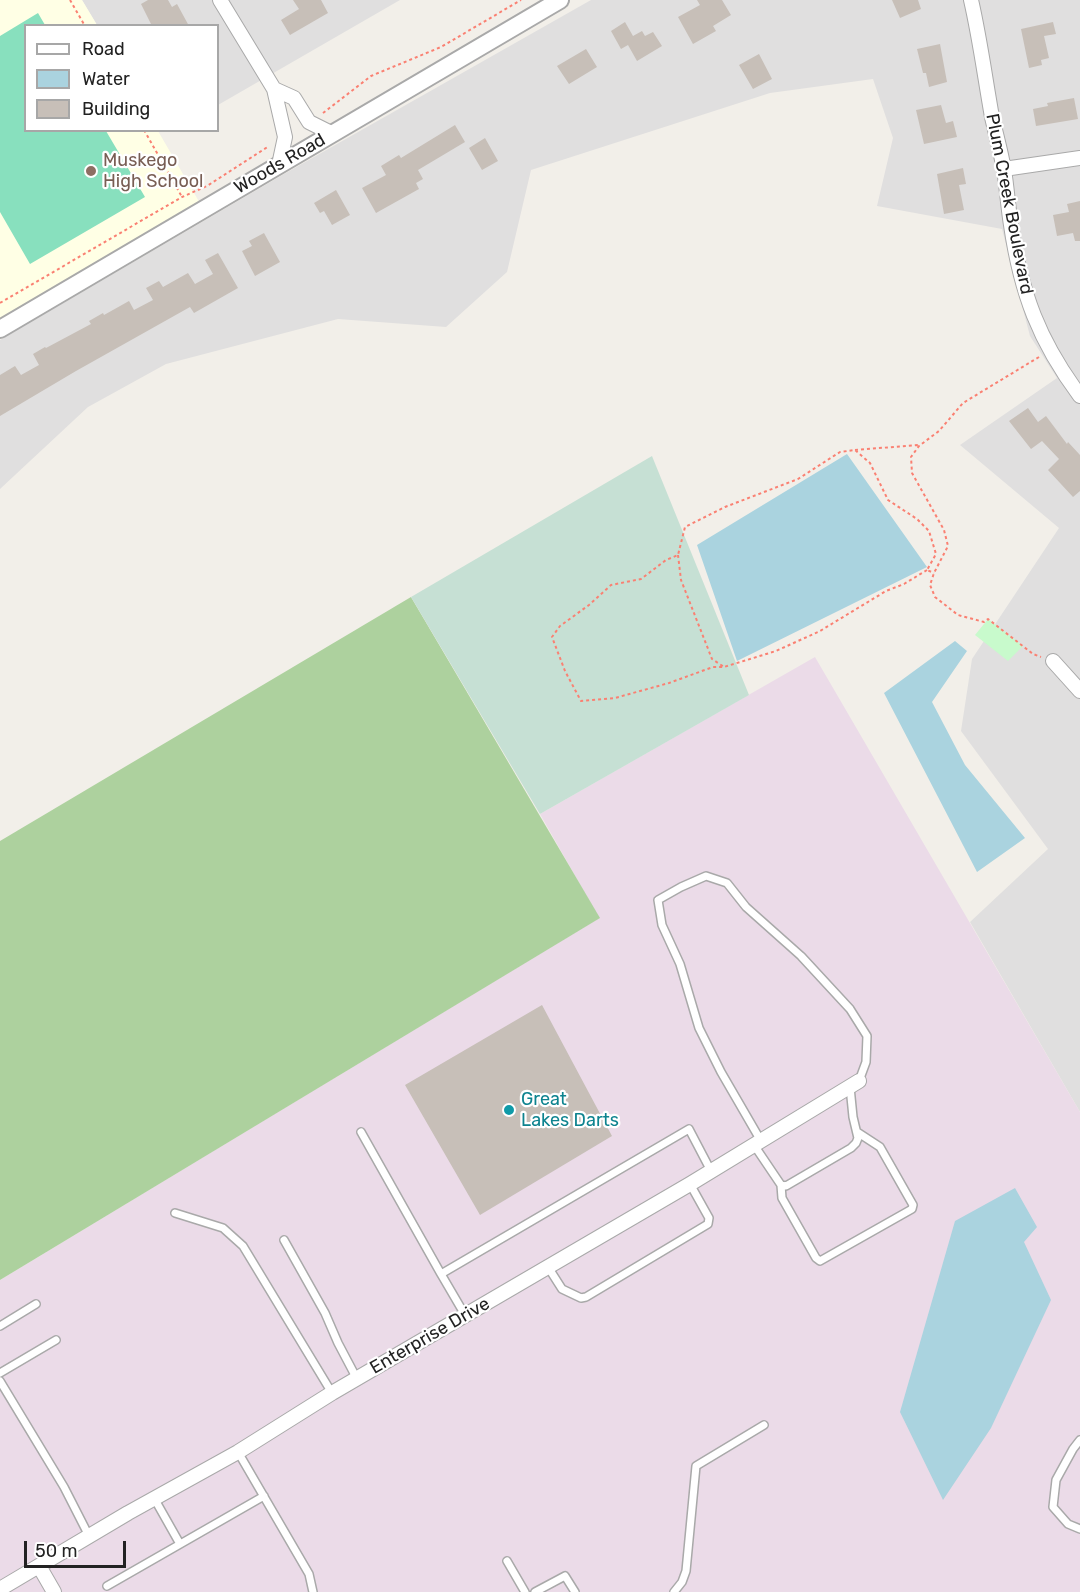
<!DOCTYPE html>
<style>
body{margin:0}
#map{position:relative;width:1080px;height:1592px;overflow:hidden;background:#f2efe9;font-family:Rubik,sans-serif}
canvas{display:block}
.legend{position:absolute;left:24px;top:24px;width:195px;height:108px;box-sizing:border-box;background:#fff;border:2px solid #a7a7a7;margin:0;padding:8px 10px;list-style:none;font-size:18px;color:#222}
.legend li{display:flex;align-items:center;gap:12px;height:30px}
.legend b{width:30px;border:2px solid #a7a7a7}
.scale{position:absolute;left:24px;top:1541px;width:102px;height:27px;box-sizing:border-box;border:3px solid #222;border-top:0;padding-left:8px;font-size:18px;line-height:21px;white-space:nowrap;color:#222;-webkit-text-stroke:4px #fff;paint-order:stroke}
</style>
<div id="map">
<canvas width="1080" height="1592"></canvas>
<ul class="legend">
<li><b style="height:8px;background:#fff"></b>Road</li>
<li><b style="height:16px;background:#aad3df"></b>Water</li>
<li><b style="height:16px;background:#c7bfb8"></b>Building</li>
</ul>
<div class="scale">50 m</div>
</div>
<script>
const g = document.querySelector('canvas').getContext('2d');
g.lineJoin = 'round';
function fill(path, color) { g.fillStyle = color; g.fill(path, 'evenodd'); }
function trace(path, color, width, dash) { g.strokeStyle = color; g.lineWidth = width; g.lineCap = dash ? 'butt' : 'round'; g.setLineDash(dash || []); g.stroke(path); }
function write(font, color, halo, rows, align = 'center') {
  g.font = font + ' Rubik,sans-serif'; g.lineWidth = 4.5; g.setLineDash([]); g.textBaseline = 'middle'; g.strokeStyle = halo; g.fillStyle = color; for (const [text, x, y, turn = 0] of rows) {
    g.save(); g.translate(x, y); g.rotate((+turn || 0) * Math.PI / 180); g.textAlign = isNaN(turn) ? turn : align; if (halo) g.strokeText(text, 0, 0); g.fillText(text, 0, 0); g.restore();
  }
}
fill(new Path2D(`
 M82 0H400L218 105V26L97 25Z
 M591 0H1080V1112L970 922 1048 849 961 731 972 659 1059 528 960 445 1057 378 1030 336 1002 229 877 206 893 138 873 79 770 93 531 170 507 272 446 327 338 319 166 364 88 407 0 489V340L284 174Z`), '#e0dfdf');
fill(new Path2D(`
 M815 657 1080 1112V1592H0V1280L599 918 540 814Z`), '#ebdbe8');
fill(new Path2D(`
 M0 0H82L97 25 26 26V130L158 131 201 205 0 321Z`), '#ffffe5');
fill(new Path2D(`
 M411 597 600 918 0 1280V841Z`), '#add19e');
fill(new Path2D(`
 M652 456 749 695 540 814 411 597Z`), '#c6e0d4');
fill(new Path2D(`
 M988 619 1023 646 1008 661 975 635Z`), '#c8facc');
fill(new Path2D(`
 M38 13 45 25 26 26V130L106 131 145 197 30 264 0 212V36Z`), '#88e0be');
fill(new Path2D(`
 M847 454 927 567 737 661 697 545Z
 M955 641 967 651 932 702 965 765 1025 838 977 872 884 693Z
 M1015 1188 1037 1227 1024 1242 1051 1300 991 1428 943 1500 900 1412 955 1221Z`), '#aad3df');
fill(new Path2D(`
 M148 0H168L172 7 177 4 189 26H152L141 4Z
 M293 0H321L328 13 290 35 281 20 299 9Z
 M697 0H722L731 15 713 26 716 31 693 44 678 17 700 5Z
 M892 0H918L921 9 900 18Z
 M625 22 633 36 642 31 645 36 653 32 662 46 637 61 628 45 621 49 611 31Z
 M1053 22 1056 34 1044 36 1049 58 1041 60 1042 65 1029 68 1021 29Z
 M940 44 947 82 929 87 926 73H923L917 49Z
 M586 49 597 67 569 84 557 66Z
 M759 54 772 79 753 89 739 65Z
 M1074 98 1078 119 1036 126 1033 109 1048 106 1047 103Z
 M941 105 946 123 953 121 957 137 924 144 916 110Z
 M455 125 465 142 418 170 423 179 416 183 419 189 376 213 362 188 386 175 381 166 399 155 401 158Z
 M485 138 498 161 482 170 469 148Z
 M963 168 966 184 959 185 964 210 944 214 937 174Z
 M336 190 350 215 332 225 324 211 320 213 314 203Z
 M1080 201V241H1075L1073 233 1057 236 1053 215 1069 212 1067 204Z
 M264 233 280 262 255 276 242 251 252 246 249 241Z
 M218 253 238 288 194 313 190 307 76 371 0 416V375L15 366 21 375 39 365 33 354 45 347 46 348 91 324 89 321 103 313 104 315 129 301 134 310 153 300 146 288 159 281 163 287 188 273 195 284 213 274 205 260Z
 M1028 408 1038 422 1046 416 1067 444 1068 442 1080 455V491L1073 497 1048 470 1059 459 1042 441 1031 449 1009 421Z
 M542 1005 612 1136 480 1215 405 1085Z`), '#c7bfb8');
const service = new Path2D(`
 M361 1132 441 1274
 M761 1141 721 1072 699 1028 680 964 662 925 658 900 681 887 706 876 727 883 746 907 801 956 850 1009 867 1036 866 1062 859 1081
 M754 1145 781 1185 782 1198 816 1258 820 1261 912 1209 913 1205 880 1147 857 1132
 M781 1185 786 1186 851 1148 856 1143 858 1138 853 1117 850 1087
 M175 1213 223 1228 243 1246 332 1393
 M284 1240 325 1313 338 1343 357 1379
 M548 1267 562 1289 581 1298 586 1297 708 1224 709 1218 690 1184
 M465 1315 441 1274 689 1129 711 1171
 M0 1326 36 1304
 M0 1373 56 1340
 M0 1381 64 1487 89 1536
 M1080 1440 1073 1449 1056 1480 1053 1507 1068 1524 1080 1529
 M238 1452 309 1574 313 1592
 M154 1498 180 1544
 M507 1561 525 1592
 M107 1586 264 1496
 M535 1592 565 1576 575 1592
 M674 1592 682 1582 686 1571 696 1466 764 1425`);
const minor = new Path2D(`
 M220 0 274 89 285 137 279 165
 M971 0C980 39 985 78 992 117 996 135 1001 152 1004 170 1007 188 1008 207 1011 225 1021 293 1039 341 1080 396
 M274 89 294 98 309 122 333 134
 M1004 169 1080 158
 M1053 661 1080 691
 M39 1566 54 1592
 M0 1589 128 1513 238 1452 332 1393 690 1184 859 1081`);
const tertiary = new Path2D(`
 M0 329 560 0`);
trace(service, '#a9a9a9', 10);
trace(minor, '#a9a9a9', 16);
trace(tertiary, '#a9a9a9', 20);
trace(new Path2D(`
 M70 0 85 26
 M323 113 371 76 441 47 521 0
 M144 130 182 197
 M0 303 182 197 207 186 269 146
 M1039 357 963 403 939 431 919 446 911 457 912 473 944 530 948 546 934 573 930 585 935 597 958 615 984 622 988 619 1033 654 1041 657
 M855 450 918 445
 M678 555 681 580 712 659 724 667
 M927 570 904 584 886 591 820 631 776 651 724 667H713L669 683 615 698 581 701 565 671 552 637 560 626 589 605 611 585 641 579 666 560 678 555 685 527 725 507 798 479 840 452 855 450 870 463 888 500 917 519 929 531 936 554 927 570 934 573`), '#fa8072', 2, [3, 3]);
trace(service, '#fff', 7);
trace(minor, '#fff', 14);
trace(tertiary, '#fff', 16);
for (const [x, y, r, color] of [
 [91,171,6,"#8d6e63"],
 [509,1110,6,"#0f9aa8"]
]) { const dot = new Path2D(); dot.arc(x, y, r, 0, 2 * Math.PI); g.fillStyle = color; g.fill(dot); trace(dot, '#fff', 2); }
write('18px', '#785e54', '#fff', [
 ["Muskego",103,161],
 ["High School",103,182]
], 'left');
write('18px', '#222', '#fff', [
 ["Woods Road",280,164,-30],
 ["Plum Creek Boulevard",1009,204,79],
 ["Enterprise Drive",430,1336,-30]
]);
write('18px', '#0d838f', '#fff', [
 ["Great",521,1100],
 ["Lakes Darts",521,1121]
], 'left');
</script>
